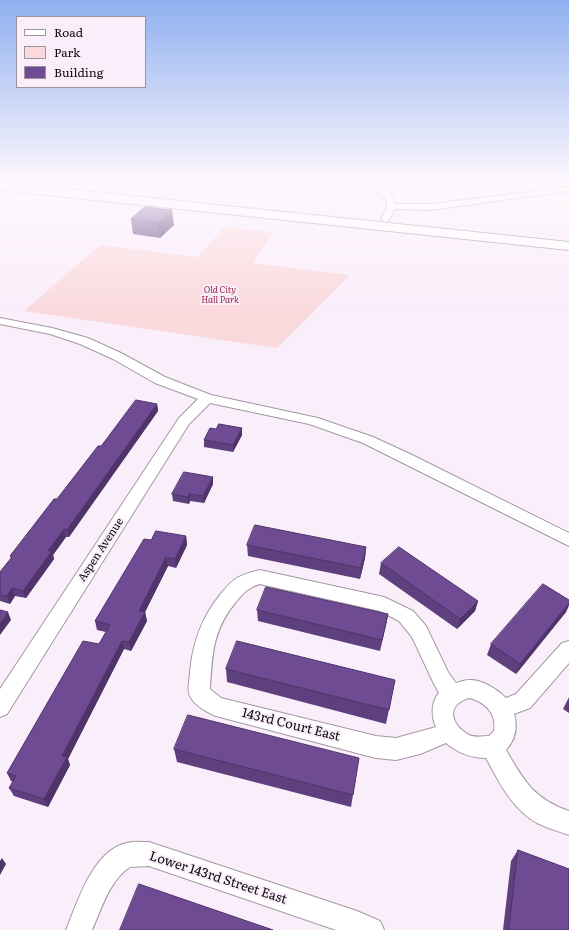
<!DOCTYPE html>
<style>
body{margin:0}
#map{position:relative;width:569px;height:930px;overflow:hidden;background:#faeefa;font-family:Literata,serif}
canvas{display:block}
.legend{position:absolute;left:16px;top:16px;width:130px;height:72px;box-sizing:border-box;background:#faeefa;border:1px solid #9c939b;margin:0;padding:5px 7px;list-style:none;font-size:12px;color:#0e0a0d}
.legend li{display:flex;align-items:center;gap:8px;height:20px}
.legend b{width:20px;border:1px solid #9c939b}
</style>
<div id="map">
<canvas width="569" height="930"></canvas>
<ul class="legend">
<li><b style="height:5px;background:#fff"></b>Road</li>
<li><b style="height:11px;background:#fad9dc"></b>Park</li>
<li><b style="height:11px;background:#6f4b94"></b>Building</li>
</ul>
</div>
<script>
const g = document.querySelector('canvas').getContext('2d');
g.lineJoin = 'round';
function fill(path, color) { g.fillStyle = color; g.fill(path, 'evenodd'); }
function trace(path, color, width, dash) { g.strokeStyle = color; g.lineWidth = width; g.lineCap = dash ? 'butt' : 'round'; g.setLineDash(dash || []); g.stroke(path); }
function write(font, color, halo, rows, align = 'center') {
  g.font = font + ' Literata,serif'; g.lineWidth = 4; g.setLineDash([]); g.textBaseline = 'middle'; g.strokeStyle = halo; g.fillStyle = color; for (const [text, x, y, turn = 0] of rows) {
    g.save(); g.translate(x, y); g.rotate((+turn || 0) * Math.PI / 180); g.textAlign = isNaN(turn) ? turn : align; if (halo) g.strokeText(text, 0, 0); g.fillText(text, 0, 0); g.restore();
  }
}
fill(new Path2D(`
 M224 227 274 232 252 263 350 275 277 348 24 311 100 245 198 257Z`), '#fad9dc');
const street = new Path2D(`
 M358 181C372 181 391 188 395 204H431L569 187V191L431 210 395 209 388 221 385 222 381 219 387 207 386 200 381 195Z
 M0 318 52 328 88 338 121 353 165 377 211 395 318 418 373 437 410 454 569 533V546L363 443 309 424 210 403 189 424 7 714 0 717V689L179 418 198 399 155 383 113 359 80 344 50 334 0 324Z
 M260 570 384 597 413 611 426 626 448 672 456 683C460 682 465 680 469 680 481 679 497 689 506 698L516 694 562 643 569 641V663L530 708 514 714C518 727 515 740 506 750 524 781 534 799 569 811V835C558 831 547 828 537 823 512 809 499 782 486 758 471 758 458 753 446 743L420 754 396 760 376 758 216 716C208 713 196 706 191 698 186 691 190 680 190 671 193 643 201 618 220 595 225 589 230 582 237 578 244 574 252 572 260 570ZM260 584 380 611 399 621 412 637 434 684 439 693C431 702 431 716 436 727L396 738 376 736 221 698 210 689C212 654 213 629 236 602 243 593 249 587 260 584ZM469 698C485 702 497 713 494 731L489 736C483 736 475 738 469 735 451 725 445 705 469 698Z
 M149 842 357 911 380 921 384 930H336L149 866 130 867C109 881 102 908 92 930H66C78 901 93 850 127 843 134 841 142 842 149 842Z`);
const highway = new Path2D(`
 M0 182 569 242V250L0 190Z`);
trace(street, '#a398a3', 2);
trace(highway, '#a398a3', 2);
fill(street, '#fff');
fill(highway, '#fff');
fill(new Path2D(`
 M131 219 174 225 160 238 133 234Z
 M157 404 158 411 69 537H66L53 555 54 559 26 598 15 596 10 604 0 601V572L11 558 10 556 57 499Z
 M242 428V435L233 452 204 447V440Z
 M213 477V484L204 503 190 501 189 504 173 501 172 494Z
 M186 536 187 545 176 568 168 566 145 612 147 621 131 651 124 649 68 759 70 765 48 807 14 796 9 788 13 782 11 781 7 773 99 644 106 632 97 630 95 621 151 540Z
 M247 545 366 547 365 558 360 579 248 556Z
 M381 563 478 601 475 611 457 629 379 574Z
 M569 603V605L566 612 516 674 487 655 491 644Z
 M257 610 388 614 380 651 258 621Z
 M226 669 395 680 386 724 227 682Z
 M569 697V713L563 709Z
 M174 749 359 758 351 807 177 762Z
 M518 850 569 930H503L511 861Z`), '#5f407f');
fill(new Path2D(`
 M172 210 174 225 160 238 158 223Z
 M157 404 158 411 69 537 67 530Z
 M242 428V435L233 452V445Z
 M213 477V484L204 503 203 496Z
 M189 494 190 501 189 504 188 497Z
 M64 529 66 537 53 555 54 559 26 598 23 591 48 551Z
 M186 536 187 545 176 568 175 559Z
 M366 547 365 558 360 579 361 568Z
 M166 557 168 566 145 612 147 621 131 651 129 642 139 611Z
 M12 588 15 596 10 604 7 596Z
 M478 601 475 611 457 629 460 619Z
 M569 603V605L566 612 516 674 520 664Z
 M8 612 11 620 0 635V624Z
 M388 614 386 625 380 651 382 640Z
 M122 641 124 649 68 759 70 765 48 807 44 799 62 756Z
 M2 858 6 864 0 875V861Z`), '#4e3468');
const building = new Path2D(`
 M145 207 172 210 158 223 131 219Z
 M136 400 157 404 67 530 64 529 48 551H52L23 591 12 588 7 596 0 595V572L12 557 10 556 54 499H57L98 446H101Z
 M219 424 242 428 233 445 204 440 210 428 216 429Z
 M184 472 213 477 203 496 189 494 188 497 172 494Z
 M255 525 366 547 361 568 247 545Z
 M156 531 186 536 175 559 166 557 139 611 145 612 129 642 122 641 62 756 67 757 44 799 9 788 16 776 7 773 83 641 99 644 110 625 95 621 144 539 151 540Z
 M399 547 478 601 460 619 381 563Z
 M543 584 569 600V603L520 664 491 644Z
 M266 587 388 614 382 640 257 610Z
 M0 610 8 612 0 624Z
 M237 641 395 680 389 710 226 669Z
 M188 715 359 758 353 795 174 749Z
 M518 850 569 869V930H509Z
 M139 884 273 930H120Z`);
fill(building, '#6f4b94');
trace(building, '#4e3468', 1);
const sky = g.createLinearGradient(0, 0, 0, 312);
sky.addColorStop(0, '#8fb0f0');
sky.addColorStop(0.58, '#fdf7fd');
sky.addColorStop(1, '#fdf7fd00');
g.fillStyle = sky;
g.fillRect(0, 0, 569, 312);
write('italic 9px', '#952440', '#faeefa', [
 ["Old City",220,290],
 ["Hall Park",220,300]
]);
write('11px', '#0e0a0d', '#faeefa', [
 ["Aspen Avenue",101,550,-57]
]);
write('13px', '#0e0a0d', '#faeefa', [
 ["143rd Court East",291,725,14],
 ["Lower 143rd Street East",218,878,18]
]);
</script>
